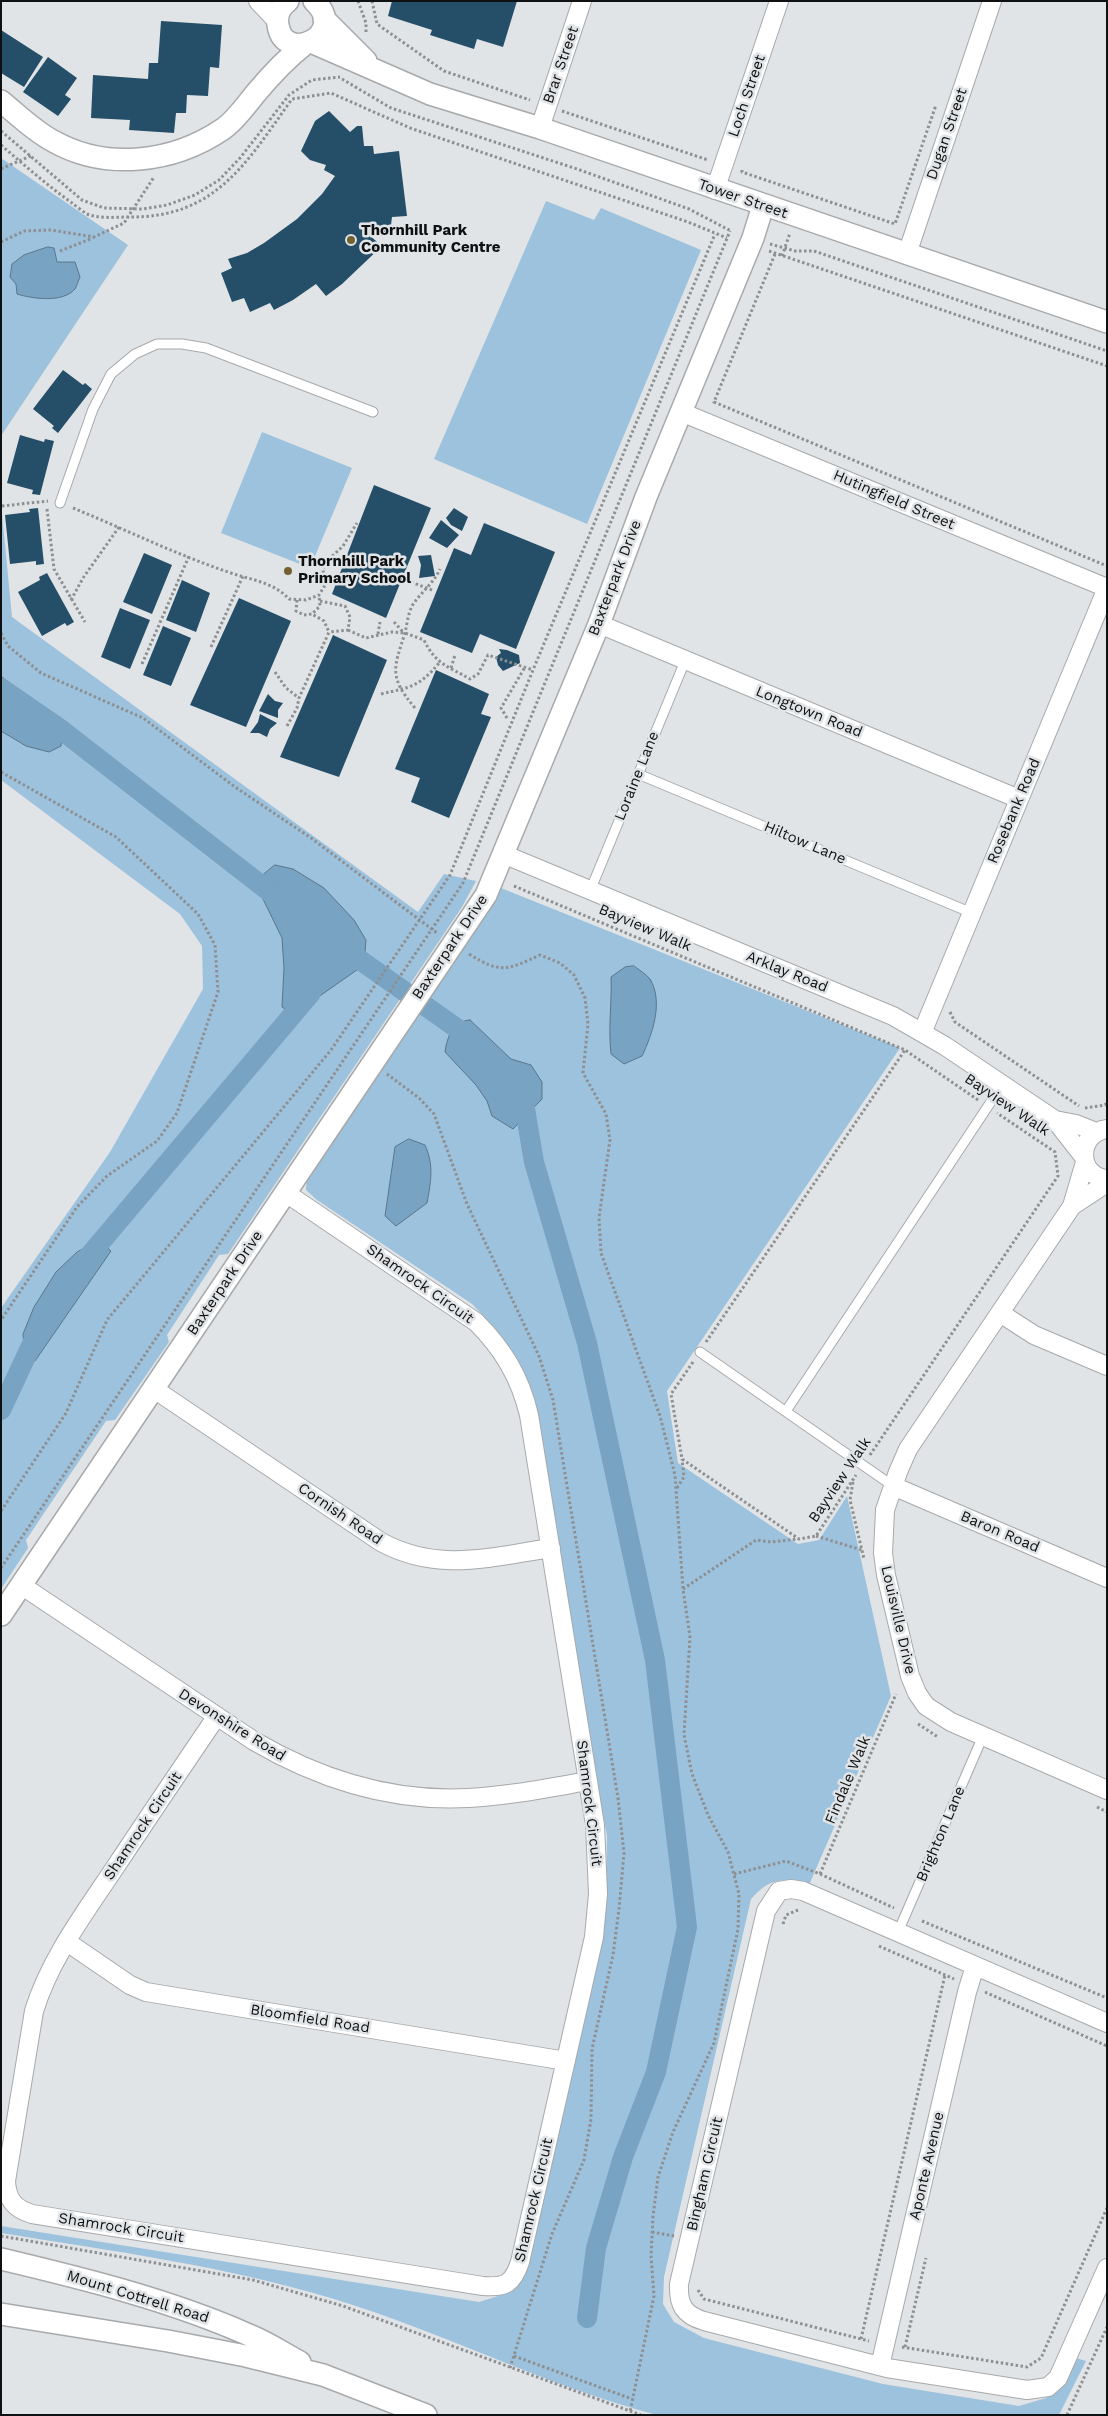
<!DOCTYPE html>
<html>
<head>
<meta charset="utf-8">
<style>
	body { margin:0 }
	#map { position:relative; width:1108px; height:2416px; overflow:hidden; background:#e1e4e6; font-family:"Work Sans",sans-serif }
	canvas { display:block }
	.frame { position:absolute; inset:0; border:2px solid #0f1011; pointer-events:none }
</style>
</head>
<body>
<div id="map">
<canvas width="1108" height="2416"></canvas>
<div class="frame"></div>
</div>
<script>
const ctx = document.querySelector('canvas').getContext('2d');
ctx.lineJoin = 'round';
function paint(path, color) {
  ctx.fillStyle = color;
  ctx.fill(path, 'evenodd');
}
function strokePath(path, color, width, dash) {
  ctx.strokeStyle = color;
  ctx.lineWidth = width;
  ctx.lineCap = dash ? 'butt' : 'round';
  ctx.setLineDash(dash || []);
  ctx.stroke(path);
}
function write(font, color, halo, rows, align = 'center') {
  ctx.font = font + ' "Work Sans",sans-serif';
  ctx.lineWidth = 5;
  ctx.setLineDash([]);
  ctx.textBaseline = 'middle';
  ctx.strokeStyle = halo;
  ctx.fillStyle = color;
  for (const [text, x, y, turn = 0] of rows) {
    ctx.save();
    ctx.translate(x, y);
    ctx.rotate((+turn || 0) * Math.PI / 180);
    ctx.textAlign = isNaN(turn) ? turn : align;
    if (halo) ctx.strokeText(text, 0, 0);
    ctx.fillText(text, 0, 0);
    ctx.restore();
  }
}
const green = new Path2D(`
	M1 158 128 245 1 436Z
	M546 201 594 220 601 208 701 250 587 524 434 459Z
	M262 432 352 468 310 568 221 533Z
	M1 503 12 617 418 912 444 874 476 881 462 907 228 1254 219 1255 167 1335 169 1342 115 1420 106 1421 26 1540 28 1548 1 1589V1308L110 1152 203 989 202 946 180 914 1 780Z
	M496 886 900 1048 667 1391 678 1463 798 1544 819 1540 847 1496 891 1696 809 1885C782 1878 771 1877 751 1899L664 2277 663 2304 674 2322 704 2338 883 2384 1019 2406 1046 2398 1060 2389 1076 2358 1086 2361 1059 2415H657C546 2386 443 2332 334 2299 225 2266 113 2251 1 2233V2226L479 2302 498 2296 518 2283 606 1890 607 1836 587 1735 535 1403 517 1358 495 1328 472 1304 317 1200 306 1190 307 1174Z`);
const water = new Path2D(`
	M48 247 54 248 57 262H75L80 277C78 281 77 286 75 289 63 303 33 299 17 294L16 284 10 277 12 264 24 255Z
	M1 676 63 731 61 746 49 752 26 746 1 731Z
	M275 865 293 869 324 888 354 920 366 940 364 965 294 1014 282 1007 284 968 282 938 263 899V875Z
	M634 966C639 970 646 974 650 979 664 1002 652 1035 642 1056L624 1064 611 1054C608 1027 612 1004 611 977L625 967Z
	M470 1020 511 1059 531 1065 542 1082V1099L513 1129 492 1116 487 1101 476 1085 445 1052C447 1037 453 1021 470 1020Z
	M409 1139 425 1145C434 1165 431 1181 427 1203L396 1226 385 1216 395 1147Z
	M100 1241 111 1251 35 1361 25 1358 23 1334 34 1307 56 1272 77 1252Z`);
const canal = new Path2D(`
	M1 688 59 728 284 903
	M343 948 465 1034 474 1045
	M514 1092 524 1103 534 1162 587 1343 655 1660 687 1927 656 2072 623 2157 596 2248 587 2318
	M83 1263 311 993
	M1 1410 37 1333`);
const building = new Path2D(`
	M392 1H517L503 47 477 39 474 49 430 35 432 30 388 16Z
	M161 21 222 25 219 68 210 67 208 96 187 95 186 113H176L174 133 129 130 130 120 91 118 93 75 148 79 149 63H158Z
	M1 30 43 57 24 87 1 73Z
	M48 57 77 78 65 95 71 99 58 116 23 92Z
	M329 111 350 132 357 126H362L364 146H373L374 154 399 151 407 216 392 217 391 225 385 233 376 226 369 235 382 246 342 284 326 296 316 284 293 300 274 310 270 303 250 312 244 298 232 302 221 273 232 268 228 259 247 253 264 243 297 219 322 194 335 176 324 170 326 165 310 160 301 151 315 121Z
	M63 370 83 385 85 383 92 389 58 433 52 428 54 426 33 409Z
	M20 435 44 442 45 439 54 441 40 495 32 494 33 490 7 483Z
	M374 485 431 508 386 618 332 594Z
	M38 508 44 564 36 565V561L10 564 5 515 30 512 29 509Z
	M454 508 468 517 462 531 451 525 446 518Z
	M441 520 459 535 447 548 429 538Z
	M484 523 555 552 516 649 480 634 472 653 420 632 454 548 471 555Z
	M144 553 172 565 152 614 123 602Z
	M431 555 435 576 419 578 421 565 418 556Z
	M47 573 74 622 67 626 65 623 42 636 18 592 40 580 39 577Z
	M182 580 210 593 196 632 166 620Z
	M239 598 291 621 246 727 190 705Z
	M120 608 150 620 130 669 101 657Z
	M163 626 191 638 171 686 143 675Z
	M333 635 387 660 339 777 280 757Z
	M499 649 507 650 519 655 520 663 503 671 498 665 496 657 501 653Z
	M436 670 489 694 481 714 491 717 449 818 411 802 420 778 395 769Z
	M268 694 275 701 283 703 278 710V718L259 711Z
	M260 714 277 723 270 729 267 737 259 733H250L258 722Z`);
const path = new Path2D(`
	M358 1 366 23V33
	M372 1 377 24 444 71 530 100
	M342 79 391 108 577 169 689 209 731 231
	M562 111 708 160
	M1 131 82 200 104 208 143 209 167 205 195 195 219 180 240 158 289 95 312 80 340 77
	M1 145C24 165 47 185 72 203 76 206 82 211 87 214 100 219 115 217 129 217 216 218 247 162 292 99L331 93 410 128 688 222 727 238
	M1 169 33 155
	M742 170V172L895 224 936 105
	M1 242 24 231 51 230 94 237 124 223 154 177
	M770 244 795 251H814L1107 351
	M60 251 93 238
	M769 251 1107 366
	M775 254 714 402 1107 566
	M782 256 790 233
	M2 506 48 501
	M73 508C124 529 175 554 228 572 250 580 272 581 289 599L306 600 319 595 325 585 323 570 327 561 343 546 357 523
	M47 509 54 569 85 622
	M411 582 432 590
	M71 600 83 578 119 527
	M297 600 296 611 304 615 312 614 320 606 319 595
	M320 601 345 606 350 617 348 630 329 632
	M394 622 404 633
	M348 630 366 638 392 632 405 633 424 640C436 665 448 666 470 679L478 674 488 655 533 670
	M1 633 8 646 41 673 143 718 235 787 311 838 437 933
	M378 634 380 622
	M211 647 243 576
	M142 664 189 556
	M451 668 455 655
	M275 672 286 688 299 698
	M381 694C411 687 419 687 439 663
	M415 708C388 676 394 668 405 633 407 624 408 614 412 606 420 593 434 583 440 569
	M507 718 501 708 525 667
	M287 726 297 708 299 698 329 632 324 621 312 614
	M1 772 116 837 198 914 215 945 218 992 177 1113 157 1141 107 1176 77 1207 1 1320
	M514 886 905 1050 978 1100
	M469 954C501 974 507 970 540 955L560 963 574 975 585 998 588 1024 583 1073 606 1114 610 1140 599 1218 601 1253 660 1416 675 1475 683 1589 690 1637 684 1735 692 1774 708 1815 728 1852 739 1894 738 1929 714 2043 673 2132 658 2177 653 2216 651 2256 654 2296 630 2412
	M950 1012 955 1022 1079 1106
	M387 1074 419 1098 434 1114 467 1204 539 1356 553 1400 618 1798 624 1853 619 1909 613 1955 592 2049 591 2119 584 2160 552 2234 510 2368
	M1085 1108 1105 1105 1107 1102
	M706 1342 905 1050
	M693 1362 671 1394 682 1459 799 1539 816 1536 856 1475
	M870 1455 1058 1176 1055 1152 997 1113
	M853 1482 850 1500 864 1559
	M677 1488 684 1477 682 1459
	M1 1511 66 1413 107 1320 331 1050 450 875 533 670 715 234
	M816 1536 862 1550
	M1 1568 463 883 730 231
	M683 1589 756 1540 771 1542 798 1539
	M918 1724 938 1737
	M1097 1807 1107 1812
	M734 1874 786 1861 820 1874 894 1908
	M820 1874 896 1694
	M922 1921 1107 1998
	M783 1924 786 1915 798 1910
	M879 1946 954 1979
	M985 1992 1107 2046
	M652 2232 674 2236
	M1 2236 253 2280 343 2306 641 2415
	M698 2290 704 2299 869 2341
	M861 2339 945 1975
	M902 2347 1027 2367 1041 2358 1107 2208
	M905 2347 926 2258
	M514 2356 632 2399
	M1067 2415 1107 2327`);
const service = new Path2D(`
	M60 503 93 409 111 374 135 354 157 344H182L206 348 373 412
	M638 774 972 913
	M590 891 685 661
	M700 1352 893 1486
	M786 1411 1002 1085
	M898 1932 983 1736`);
const minor = new Path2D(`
	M258 1 277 21
	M540 128 582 1
	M715 190 779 1
	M907 254 992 1
	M681 412 1107 588 922 1033
	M599 624 1019 799
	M503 854 893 1016 945 1046 1055 1120 1084 1157
	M1055 1120 1076 1124 1096 1132
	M1107 1129C1077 1133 1076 1176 1107 1179
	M1085 1162 1072 1206 908 1449 898 1472 885 1510 883 1553 886 1575 910 1676 917 1693 926 1706 951 1722 1107 1790
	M1072 1206 1107 1183
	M1000 1313 1034 1335 1107 1366
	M154 1389 381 1542C438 1573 490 1557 551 1548
	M893 1486 1107 1578
	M21 1585 254 1741C319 1779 391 1802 468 1798 508 1796 548 1788 588 1781
	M217 1716C182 1767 148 1818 114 1869 84 1914 50 1959 34 2011L6 2181C7 2200 15 2209 32 2214L483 2286C506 2288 513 2283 520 2262L594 1937 598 1894 595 1825 529 1415C520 1377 503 1349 476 1322L286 1193
	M67 1942 130 1985 146 1992 566 2061
	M1107 2023 803 1891 791 1889 779 1891 766 1911 679 2284C678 2305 684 2315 704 2321L887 2368 1027 2390 1048 2387 1058 2378 1107 2268
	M880 2366 967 1992 975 1966`);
const tertiary = new Path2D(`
	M288 1C280 7 276 15 278 25 284 66 350 34 314 1
	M324 19 366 61
	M311 42 430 94 540 128 1107 322
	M1 101C18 115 34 131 53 141 106 171 173 163 223 129 236 120 246 105 256 93 271 75 286 59 305 44
	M1 1615 486 895 599 624 646 497 753 238 763 206
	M1 2259C85 2279 170 2300 249 2335 267 2342 283 2353 300 2362
	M1 2314 168 2341 246 2356 323 2375 426 2415`);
const markers = [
	[351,240,5,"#73612f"],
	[288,571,5,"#73612f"]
];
const streetNames = [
	["Brar Street",561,65,-71],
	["Loch Street",747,96,-71],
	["Dugan Street",947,134,-71],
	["Tower Street",743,199,19],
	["Hutingfield Street",894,500,23],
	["Baxterpark Drive",615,578,-69],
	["Longtown Road",809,712,22],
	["Loraine Lane",637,776,-68],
	["Rosebank Road",1014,811,-67],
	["Hiltow Lane",805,843,23],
	["Bayview Walk",645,928,23],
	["Baxterpark Drive",450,947,-56],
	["Arklay Road",787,972,22],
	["Bayview Walk",1007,1105,34],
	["Baxterpark Drive",225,1283,-56],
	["Shamrock Circuit",420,1284,35],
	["Bayview Walk",840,1480,-56],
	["Cornish Road",340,1514,34],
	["Baron Road",1000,1532,23],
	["Louisville Drive",898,1620,77],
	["Devonshire Road",232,1725,32],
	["Findale Walk",848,1780,-67],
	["Shamrock Circuit",589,1803,83],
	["Shamrock Circuit",143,1826,-56],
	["Brighton Lane",941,1834,-67],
	["Bloomfield Road",310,2019,9],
	["Aponte Avenue",927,2166,-77],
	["Bingham Circuit",705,2174,-77],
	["Shamrock Circuit",534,2200,-77],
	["Shamrock Circuit",121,2228,9],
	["Mount Cottrell Road",138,2297,17]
];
const poiNames = [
	["Thornhill Park",361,231],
	["Community Centre",361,248],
	["Thornhill Park",298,562],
	["Primary School",298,579]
];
paint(green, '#9dc2dd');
paint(water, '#78a3c2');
strokePath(water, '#58778d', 1);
strokePath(canal, '#78a3c2', 20);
paint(building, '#254e69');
strokePath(service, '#a7a9ab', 11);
strokePath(minor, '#a7a9ab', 20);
strokePath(tertiary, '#a7a9ab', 24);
strokePath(path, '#8d8f91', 3, [2.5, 2.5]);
strokePath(service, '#fff', 9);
strokePath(minor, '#fff', 18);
strokePath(tertiary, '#fff', 21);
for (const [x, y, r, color] of markers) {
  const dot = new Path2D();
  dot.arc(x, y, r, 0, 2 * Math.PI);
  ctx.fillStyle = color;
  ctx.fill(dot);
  strokePath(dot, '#e1e4e6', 2);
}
write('15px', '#0f1011', '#e1e4e6', streetNames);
write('bold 15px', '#0f1011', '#e1e4e6', poiNames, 'left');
</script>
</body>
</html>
